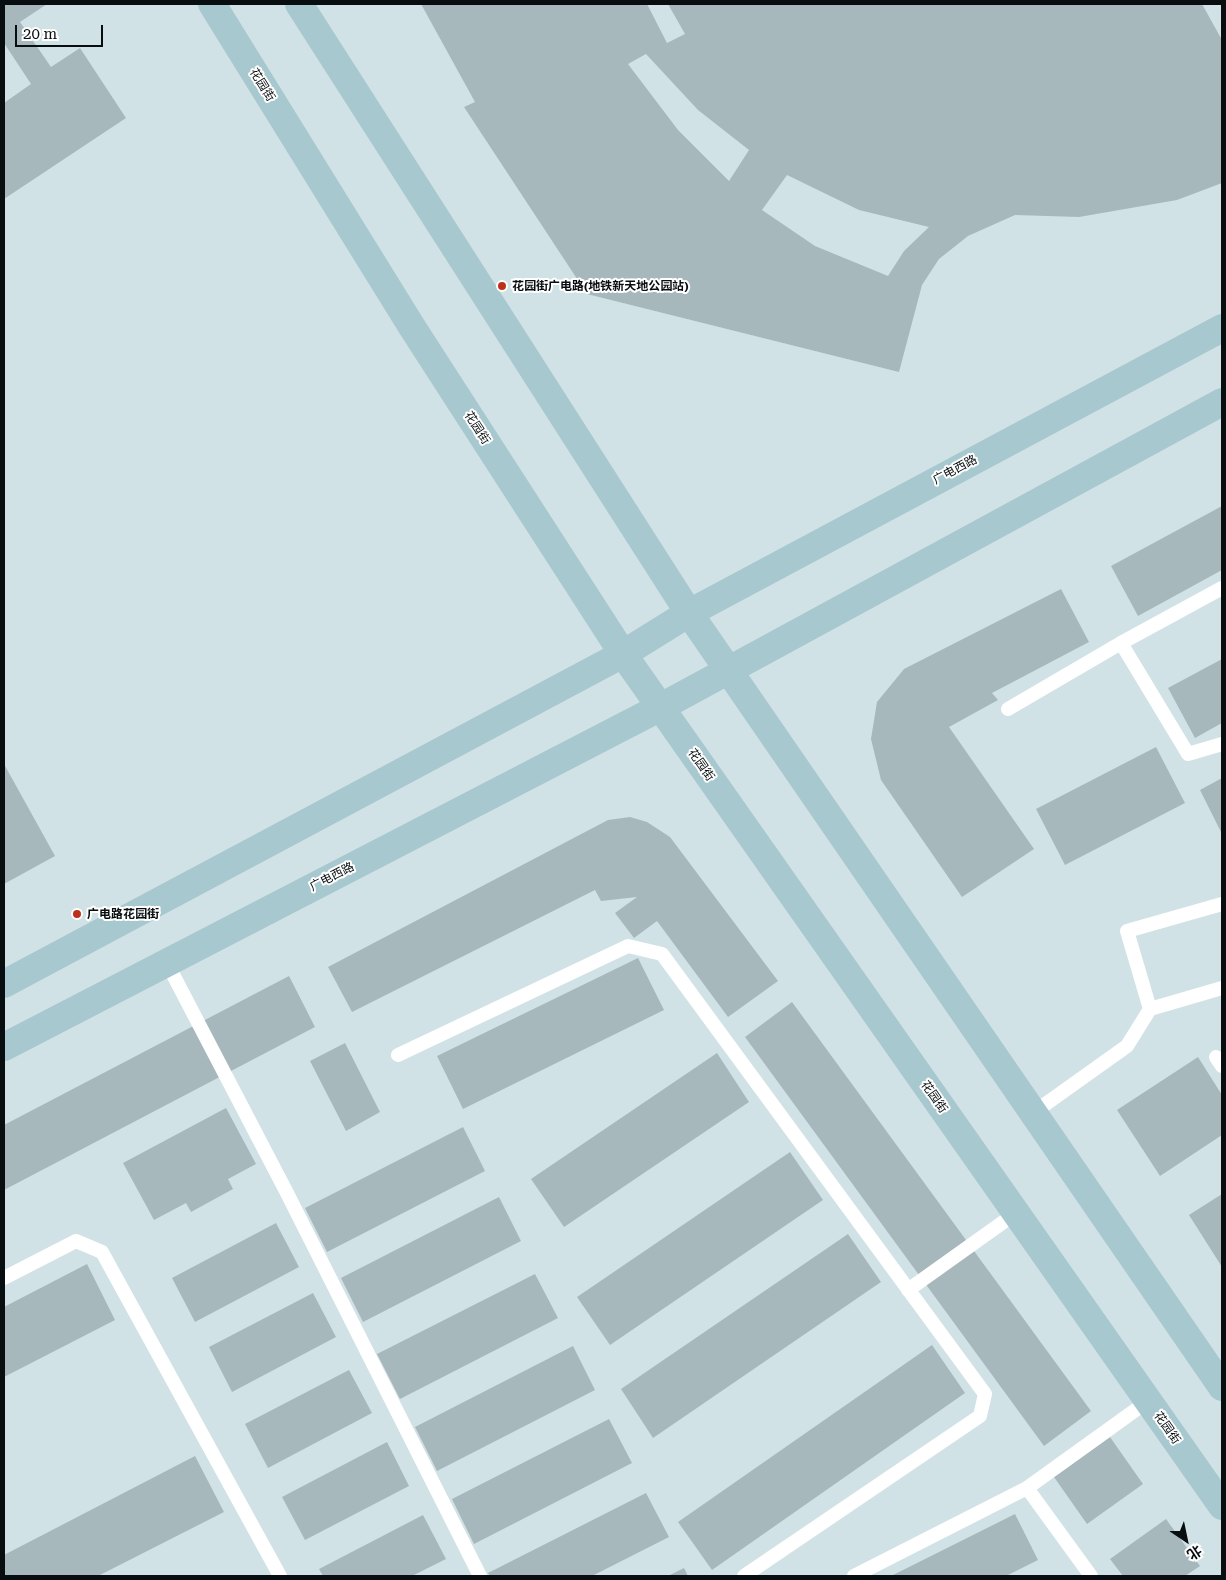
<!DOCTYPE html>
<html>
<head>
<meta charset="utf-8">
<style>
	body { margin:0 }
	#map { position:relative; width:1226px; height:1580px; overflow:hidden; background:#d1e2e6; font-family:"Roboto Serif","Noto Sans SC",serif }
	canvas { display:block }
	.frame { position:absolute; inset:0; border:5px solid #080e10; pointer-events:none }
	.north { position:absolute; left:1161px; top:1515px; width:50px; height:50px; -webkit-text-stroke:4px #fff; paint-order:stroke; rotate:146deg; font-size:14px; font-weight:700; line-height:20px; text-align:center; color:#080e10 }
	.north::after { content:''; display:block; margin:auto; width:18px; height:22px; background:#080e10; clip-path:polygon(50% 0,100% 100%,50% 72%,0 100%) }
	.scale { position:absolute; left:15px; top:25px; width:88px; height:22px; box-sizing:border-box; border:2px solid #080e10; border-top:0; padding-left:6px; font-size:15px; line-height:18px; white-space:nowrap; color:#080e10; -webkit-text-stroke:4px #fff; paint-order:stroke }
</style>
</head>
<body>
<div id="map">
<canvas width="1226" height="1580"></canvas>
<div class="frame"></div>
<div class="north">北</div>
<div class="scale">20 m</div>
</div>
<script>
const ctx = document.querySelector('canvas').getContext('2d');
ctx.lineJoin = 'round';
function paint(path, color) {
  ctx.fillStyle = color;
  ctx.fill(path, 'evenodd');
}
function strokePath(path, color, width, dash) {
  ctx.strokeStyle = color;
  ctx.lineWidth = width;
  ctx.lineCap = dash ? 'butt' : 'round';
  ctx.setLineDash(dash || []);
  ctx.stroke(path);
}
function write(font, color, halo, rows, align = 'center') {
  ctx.font = font + ' "Roboto Serif","Noto Sans SC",serif';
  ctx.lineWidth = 4;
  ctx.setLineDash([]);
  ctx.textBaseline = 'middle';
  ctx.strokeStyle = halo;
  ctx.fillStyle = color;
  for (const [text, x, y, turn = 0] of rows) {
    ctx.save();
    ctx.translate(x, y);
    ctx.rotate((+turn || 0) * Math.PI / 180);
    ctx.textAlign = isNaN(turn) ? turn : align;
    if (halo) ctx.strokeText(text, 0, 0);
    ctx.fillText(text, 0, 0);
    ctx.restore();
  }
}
const building = new Path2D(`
	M4 4H47L20 22 51 67 80 48 126 118 4 199V103L31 84 4 43Z
	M421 4H647L667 43 685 34 668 4H1202L1222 40V183L1177 200 1079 217 1015 215 968 236 939 259 922 285 899 372 587 294 464 107 475 102ZM646 54 698 110 749 150 729 181 678 130 628 64ZM787 175 859 210 929 227 904 251 888 276 815 246 762 210Z
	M1222 506V570L1138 616 1111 566Z
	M1061 589 1089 642 992 693 998 700 949 727 1034 849 962 897 881 780 871 739 877 702 904 669Z
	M1222 659V723L1195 738 1168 688Z
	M1156 747 1185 803 1065 865 1036 809Z
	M4 764 55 856 4 884Z
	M1222 778V834L1200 790Z
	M630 817 647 822 670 837 778 981 728 1017 657 921 634 938 615 913 637 897 601 901 595 890 352 1012 328 967 608 820Z
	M638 958 664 1010 463 1109 437 1056Z
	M289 976 315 1027 4 1190V1125Z
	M792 1002 1091 1411 1044 1446 745 1037Z
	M345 1043 380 1112 346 1131 310 1061Z
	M717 1053 749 1102 564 1227 531 1179Z
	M1198 1057 1222 1095V1135L1160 1176 1117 1110Z
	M226 1108 256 1164 228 1179 233 1189 191 1212 186 1203 154 1220 123 1163Z
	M463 1127 485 1171 327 1252 305 1208Z
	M790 1152 823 1200 610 1345 577 1297Z
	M1222 1194V1267L1189 1215Z
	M499 1197 521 1241 363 1322 341 1278Z
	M276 1223 299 1267 195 1322 172 1278Z
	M848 1234 881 1282 653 1438 621 1389Z
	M87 1264 115 1320 4 1377V1307Z
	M535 1274 558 1318 400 1399 377 1354Z
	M313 1293 336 1337 232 1392 209 1347Z
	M932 1345 965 1393 712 1570 678 1522Z
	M573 1346 595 1390 437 1471 415 1427Z
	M349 1370 372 1413 268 1468 245 1424Z
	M609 1419 632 1463 474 1544 452 1499Z
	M1110 1437 1143 1484 1087 1524 1054 1477Z
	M387 1442 409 1486 305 1540 282 1497Z
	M195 1456 224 1512 98 1576H4V1555Z
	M646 1493 669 1537 592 1576H490L488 1573Z
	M1015 1514 1038 1560 1006 1576H891Z
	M423 1515 446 1559 412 1576H323L319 1569Z
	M1166 1519 1200 1566 1185 1576H1123L1110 1559Z
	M684 1568 688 1576H668Z`);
const service = new Path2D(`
	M1121 643 1188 754 1222 744
	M1008 709 1121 643 1222 588
	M167 963 287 1193 480 1576
	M1150 1009 1127 931 1222 904
	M398 1055 628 946 662 954 985 1394 980 1416 744 1576
	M1216 1057 1222 1066
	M1033 1113 1127 1046 1150 1009 1222 988
	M4 1278 76 1241 102 1252 280 1576
	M908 1290 1016 1213
	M1027 1488 1091 1576
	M854 1576 1027 1488 1148 1401`);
const secondary = new Path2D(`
	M212 4 412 327 623 654 1222 1506
	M299 4 689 613 1222 1387
	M4 984 623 654 689 613 1222 328
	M4 1047 661 707 1222 402`);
const markers = [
	[502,286,5,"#bd311a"],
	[77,914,5,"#bd311a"]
];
const streetNames = [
	["花园街",262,85,58],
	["花园街",477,428,57],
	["广电西路",955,470,-28],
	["花园街",701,765,55],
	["广电西路",332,877,-27],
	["花园街",934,1097,55],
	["花园街",1167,1428,55]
];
const poiNames = [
	["花园街广电路(地铁新天地公园站)",512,286],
	["广电路花园街",87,914]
];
paint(building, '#a7b8bc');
strokePath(service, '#fff', 14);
strokePath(secondary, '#a7c8cf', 28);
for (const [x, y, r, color] of markers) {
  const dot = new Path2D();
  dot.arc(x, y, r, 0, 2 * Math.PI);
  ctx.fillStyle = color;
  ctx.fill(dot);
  strokePath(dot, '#fff', 2);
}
write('12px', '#080e10', '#fff', streetNames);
write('bold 12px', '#080e10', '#fff', poiNames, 'left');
</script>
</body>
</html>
